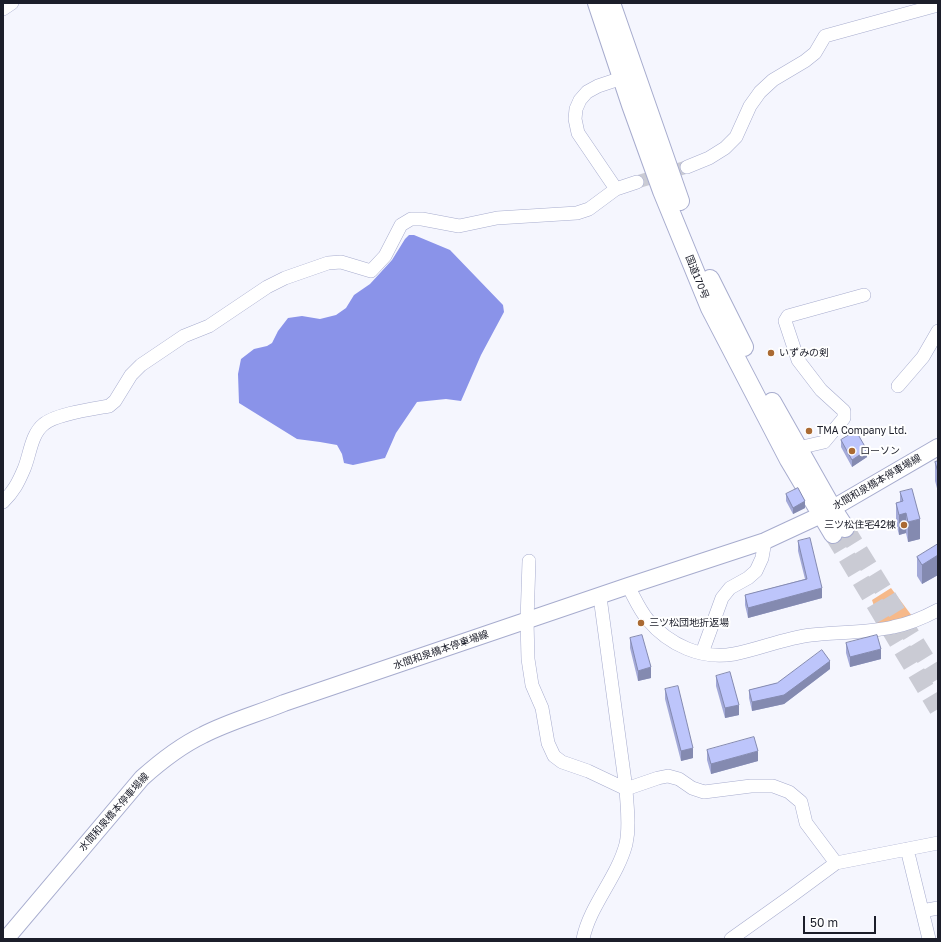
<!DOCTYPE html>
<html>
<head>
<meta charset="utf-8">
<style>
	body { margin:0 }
	#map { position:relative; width:941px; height:942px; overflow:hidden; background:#f5f6fe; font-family:"Golos Text",sans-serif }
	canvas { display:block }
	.frame { position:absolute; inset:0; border:4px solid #1c1e2a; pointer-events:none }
	.scale { position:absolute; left:803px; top:916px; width:73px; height:18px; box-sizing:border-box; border:2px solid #1c1e2a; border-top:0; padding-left:5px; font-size:12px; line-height:14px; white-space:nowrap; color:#1c1e2a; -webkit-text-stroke:3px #fff; paint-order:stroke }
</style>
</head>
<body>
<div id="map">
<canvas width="941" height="942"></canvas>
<div class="frame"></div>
<div class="scale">50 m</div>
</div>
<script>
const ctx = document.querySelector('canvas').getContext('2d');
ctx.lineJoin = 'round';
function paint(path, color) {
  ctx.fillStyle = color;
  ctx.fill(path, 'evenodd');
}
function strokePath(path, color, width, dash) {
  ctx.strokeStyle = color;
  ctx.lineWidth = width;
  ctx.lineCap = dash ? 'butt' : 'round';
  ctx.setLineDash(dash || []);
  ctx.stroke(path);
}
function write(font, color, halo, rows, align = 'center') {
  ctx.font = font + ' "Golos Text","Noto Sans JP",sans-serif';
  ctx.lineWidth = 4;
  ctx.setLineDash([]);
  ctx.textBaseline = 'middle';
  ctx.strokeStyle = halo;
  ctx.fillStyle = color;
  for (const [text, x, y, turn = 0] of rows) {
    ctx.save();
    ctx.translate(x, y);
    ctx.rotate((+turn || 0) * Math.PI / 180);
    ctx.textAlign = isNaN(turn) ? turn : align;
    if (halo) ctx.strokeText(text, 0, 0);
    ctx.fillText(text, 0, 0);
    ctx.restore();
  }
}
const green = new Path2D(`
	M891 588 912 616C901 620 888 624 876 623V612L872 600Z`);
const water = new Path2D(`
	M409 235H414L450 250 503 305 504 312 481 355 461 401 446 399 417 402 396 433 385 458 353 465 344 463 342 454 337 445 320 442 297 439 239 403 238 374 241 359 254 349 267 346 272 343 278 331 288 318 302 316 320 319 336 315 346 308 354 295 370 284 392 260 405 239Z`);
const minorTunnel = new Path2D(`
	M637 182 687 167`);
const highwayTunnel = new Path2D(`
	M845 528 938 679
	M833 534 938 709`);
const minor = new Path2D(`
	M3 9 12 3
	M687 167 709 158 725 148 736 137 750 106 760 92 773 80 805 61 815 53 825 36 938 5
	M616 189 578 133 575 119 576 109 580 100 587 92 598 86 622 78
	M898 386 923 357 938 331
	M798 448 824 442 844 418V411L821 390 798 360 785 321 788 316 864 295
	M3 502C14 491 18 483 24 469 30 455 31 434 44 424 56 414 92 409 109 406L115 401 131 375 141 365 184 336 209 326 267 287 285 278 328 263 341 262 371 271 385 256 401 225 411 219H422L459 226 497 218 577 213 589 209 616 189 637 182
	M529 561 527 621 528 659 532 685 542 708 548 743 554 756 562 762 588 771 626 789 658 778 668 776 679 779 692 788 704 792 751 786H773L789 792 801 802 806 823 836 863
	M628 586C634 597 640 611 648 620 669 645 702 660 734 654 760 649 785 638 811 635 838 632 866 633 893 627 909 624 923 618 938 610
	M702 653 722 598 730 588 748 578 756 571 762 558 765 541
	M907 849 929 939
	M922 911 938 908
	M583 939C590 905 617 878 626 844 630 826 627 807 626 789L600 597
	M731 939 790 897 836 863 938 843`);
const major = new Path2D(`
	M6 939 142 778C161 761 180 746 203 735 228 722 257 714 284 703L628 586 765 541 821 515 938 447`);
const highway = new Path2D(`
	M597 3 631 105 662 191 710 308 789 460 833 534
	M611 3 680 201
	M710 279 744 347
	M772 402 832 508 845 528`);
const wall = new Path2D(`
	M841 440 867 457 852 467 841 447Z
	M938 461V492L935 481V462Z
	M900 492 920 539 908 542 906 533 899 535 896 523V503L900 502Z
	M786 494 805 508 793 514 786 501Z
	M798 541 822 598 748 618 745 605V595L805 579 798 551Z
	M938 544V575L922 584 917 576V557Z
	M630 638 651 678 638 681 630 648Z
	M846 643 881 659 850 667 846 653Z
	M830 669 784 704 752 711 749 698V690L777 683Z
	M716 676 739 715 725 718 716 686Z
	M665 689 693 758 681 761 665 699Z
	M707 750 758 761 711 774 707 760Z`);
const shadedWall = new Path2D(`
	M867 450V457L852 467V460Z
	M805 501V508L793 514V508Z
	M906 513V533L899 535V515Z
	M920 519V539L908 542V522Z
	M938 555V575L922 584V565Z
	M822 588V598L748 618V608Z
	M881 649V659L850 667V657Z
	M830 661V669L784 704 752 711V702Z
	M651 667V678L638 681V671Z
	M739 705V715L725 718V708Z
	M693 748V758L681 761V751Z
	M758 751V761L711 774V764Z`);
const building = new Path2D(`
	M856 431 867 450 852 460 841 440Z
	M938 461V472L935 462Z
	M798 488 805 501 793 508 786 494Z
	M912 489 920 519 908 522 906 513 899 515 896 503 903 501 900 492Z
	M810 538 822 588 748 608 745 595 807 579 798 541Z
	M938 544V555L922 565 917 557Z
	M642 635 651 667 638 671 630 638Z
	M877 635 881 649 850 657 846 643Z
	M822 650 830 661 784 695 752 702 749 690 777 683Z
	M730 672 739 705 725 708 716 676Z
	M678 686 693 748 681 751 665 689Z
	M754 737 758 751 711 764 707 750Z`);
const markers = [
	[771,353,4,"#aa6a33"],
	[809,431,4,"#aa6a33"],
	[852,451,4,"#aa6a33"],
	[904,525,4,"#aa6a33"],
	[641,623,4,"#aa6a33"]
];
const streetNames = [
	["国道170号",697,277,68],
	["水間和泉橋本停車場線",877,482,-30],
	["水間和泉橋本停車場線",441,650,-19],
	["水間和泉橋本停車場線",114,812,-49]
];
const poiNames = [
	["いずみの剣",779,353],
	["TMA Company Ltd.",817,431],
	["ローソン",860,451],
	["三ツ松住宅42棟",896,525,"right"],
	["三ツ松団地折返場",649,623]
];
paint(green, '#f6b98a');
paint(water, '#8a93e9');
strokePath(minorTunnel, '#cacbd4', 13, [13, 6]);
strokePath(highwayTunnel, '#cacbd4', 18, [18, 9]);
strokePath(minor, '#a7acce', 14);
strokePath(major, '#a7acce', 18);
strokePath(highway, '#a7acce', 20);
strokePath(minor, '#fff', 13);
strokePath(major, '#fff', 16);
strokePath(highway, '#fff', 18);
paint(wall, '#a3a9d8');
paint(shadedWall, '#848ab0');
paint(building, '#bdc5fb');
strokePath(building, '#848ab0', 1);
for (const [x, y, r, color] of markers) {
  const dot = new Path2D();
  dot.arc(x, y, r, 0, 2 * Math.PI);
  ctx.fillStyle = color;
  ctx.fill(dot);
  strokePath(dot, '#fff', 1.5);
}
write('10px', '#1c1e2a', '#fff', streetNames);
write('10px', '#1c1e2a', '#fff', poiNames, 'left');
</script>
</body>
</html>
